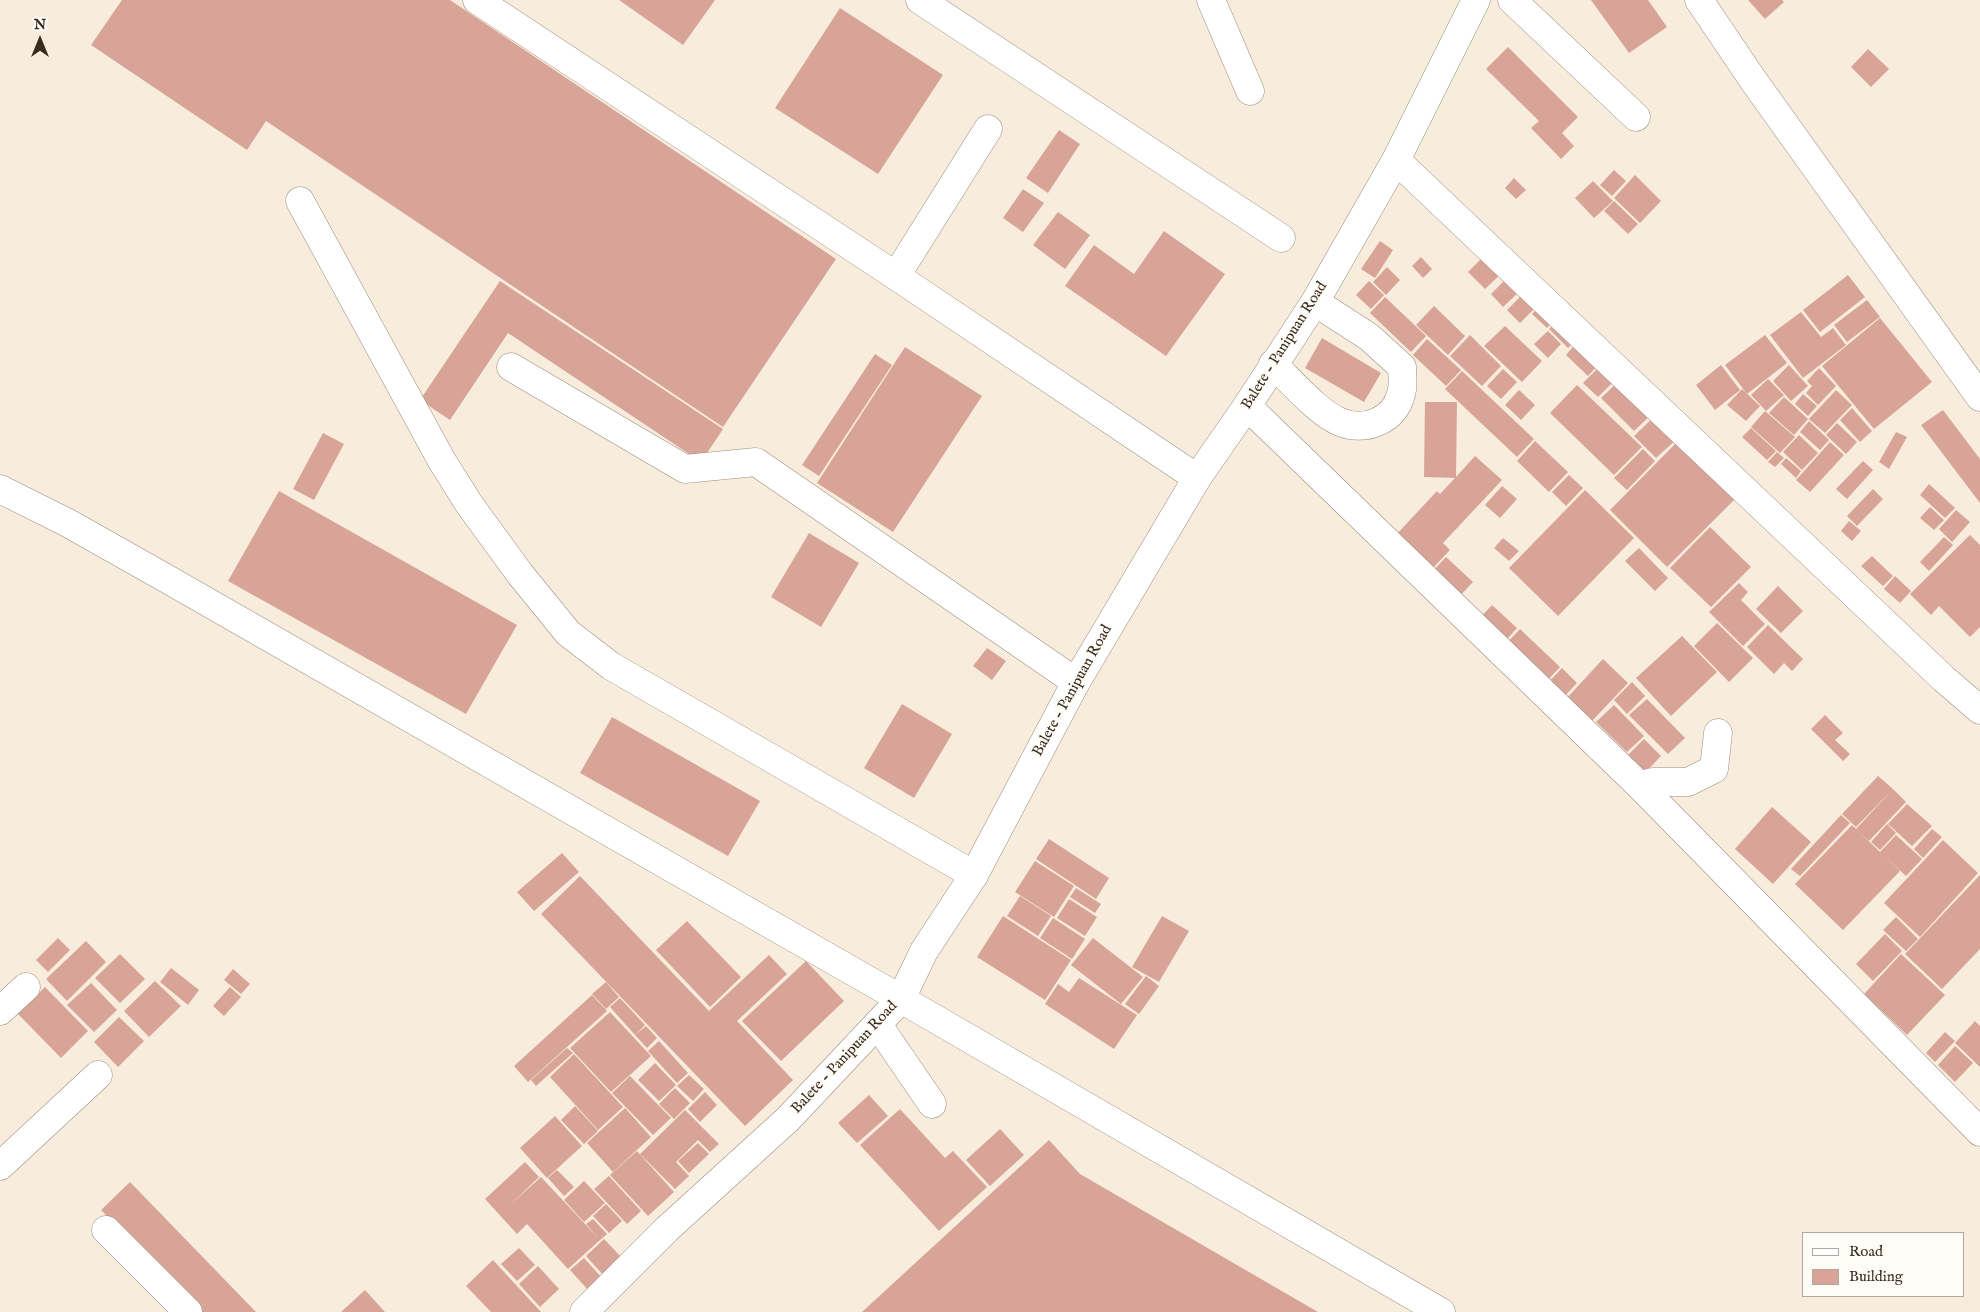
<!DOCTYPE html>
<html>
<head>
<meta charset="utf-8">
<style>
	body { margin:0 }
	#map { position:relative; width:1980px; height:1312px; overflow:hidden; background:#f8eddd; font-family:"IM FELL English",serif }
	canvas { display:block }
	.legend { position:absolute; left:1802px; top:1232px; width:162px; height:65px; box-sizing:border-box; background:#fdfcf7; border:1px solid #afa8a0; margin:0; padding:6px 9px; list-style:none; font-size:15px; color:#3b2a1e }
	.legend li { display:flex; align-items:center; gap:10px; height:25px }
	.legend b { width:25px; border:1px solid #afa8a0 }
	.north { position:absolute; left:15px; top:15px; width:50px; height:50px; -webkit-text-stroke:4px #fdfcf7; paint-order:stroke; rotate:0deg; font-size:14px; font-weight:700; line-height:20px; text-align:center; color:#3b2a1e }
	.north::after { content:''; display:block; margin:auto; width:18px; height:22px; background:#3b2a1e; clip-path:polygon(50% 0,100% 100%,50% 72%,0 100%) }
</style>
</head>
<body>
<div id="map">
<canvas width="1980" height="1312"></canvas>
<ul class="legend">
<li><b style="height:6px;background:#fff"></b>Road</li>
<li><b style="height:14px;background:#d8a497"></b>Building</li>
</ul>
<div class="north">N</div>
</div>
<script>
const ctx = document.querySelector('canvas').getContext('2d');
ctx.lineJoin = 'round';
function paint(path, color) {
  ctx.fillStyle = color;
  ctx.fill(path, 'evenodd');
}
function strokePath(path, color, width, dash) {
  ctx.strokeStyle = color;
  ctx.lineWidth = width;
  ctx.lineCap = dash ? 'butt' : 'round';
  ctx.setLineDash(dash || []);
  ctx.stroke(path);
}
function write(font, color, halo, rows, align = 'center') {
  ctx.font = font + ' "IM FELL English",serif';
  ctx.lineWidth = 4.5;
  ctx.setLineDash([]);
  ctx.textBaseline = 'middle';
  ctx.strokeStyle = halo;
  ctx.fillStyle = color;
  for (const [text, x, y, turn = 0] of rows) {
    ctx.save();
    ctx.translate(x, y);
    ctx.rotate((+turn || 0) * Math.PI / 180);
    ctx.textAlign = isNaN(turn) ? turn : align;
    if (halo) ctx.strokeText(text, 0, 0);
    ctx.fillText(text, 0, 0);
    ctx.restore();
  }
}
const building = new Path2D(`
	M122 0H450L836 259 723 427 266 121 247 150 91 45Z
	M619 0H715L683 45Z
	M1591 0H1648L1667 27 1629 53Z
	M1748 0H1782L1784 2 1765 19Z
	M840 8 943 75 878 174 775 108Z
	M1508 47 1578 117 1562 133 1574 146 1561 159 1531 128 1539 121 1486 69Z
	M1868 49 1889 69 1871 87 1851 67Z
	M1059 130 1080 144 1048 193 1026 178Z
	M1614 170 1626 181 1612 196 1600 185Z
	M1635 175 1661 201 1640 223 1614 198Z
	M1514 178 1526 190 1516 199 1505 188Z
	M1593 181 1613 201 1594 218 1575 198Z
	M1023 189 1044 203 1023 232 1003 218Z
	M1614 201 1638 224 1628 234 1604 211Z
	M1058 212 1090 235 1065 269 1033 245Z
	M1164 231 1225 274 1166 356 1065 286 1094 245 1134 274Z
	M1380 241 1393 250 1375 278 1361 269Z
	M1485 255 1502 273 1485 289 1468 272Z
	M1421 257 1432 269 1423 278 1412 266Z
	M1387 267 1400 280 1386 295 1373 282Z
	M1848 275 1865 297 1820 332 1803 310Z
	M1507 278 1520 291 1503 307 1491 294Z
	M500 281 723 429 701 462 508 333 450 420 420 400Z
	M1369 281 1384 295 1371 309 1356 295Z
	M1525 292 1538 305 1520 323 1507 310Z
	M1385 297 1426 336 1411 352 1370 313Z
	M1867 300 1880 317 1847 342 1834 325Z
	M1542 303 1557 318 1547 328 1532 314Z
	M1434 306 1465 336 1448 355 1416 325Z
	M1801 312 1821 337 1833 328 1846 345 1803 378 1770 335Z
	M1880 318 1932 382 1874 429 1822 366Z
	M1560 319 1578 338 1568 348 1549 329Z
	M1505 326 1542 361 1522 382 1484 346Z
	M1548 331 1561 344 1548 358 1534 344Z
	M1470 335 1501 366 1482 386 1450 356Z
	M1765 335 1787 363 1747 394 1725 365Z
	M1322 338 1381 373 1364 402 1305 368Z
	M1427 339 1461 370 1446 386 1413 355Z
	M1579 340 1601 362 1588 376 1566 355Z
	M905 347 982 396 893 532 817 483Z
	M875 354 892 365 819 476 802 465Z
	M1721 365 1740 390 1715 410 1696 385Z
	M1789 365 1808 386 1791 401 1773 381Z
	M1600 366 1615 380 1598 397 1583 383Z
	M1819 368 1836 386 1818 405 1806 393 1812 386 1807 381Z
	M1503 369 1517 382 1501 399 1487 386Z
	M1462 371 1534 439 1517 457 1445 389Z
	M1621 379 1654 412 1634 431 1601 398Z
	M1768 379 1784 395 1766 411 1751 395Z
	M1577 385 1642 447 1614 475 1550 413Z
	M1742 389 1760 406 1746 421 1727 405Z
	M1519 390 1535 405 1521 420 1505 405Z
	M1836 390 1852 405 1825 433 1809 419Z
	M1803 394 1817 406 1808 416 1795 404Z
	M1784 397 1808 419 1794 435 1769 413Z
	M1425 402H1457L1456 477 1475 456 1502 480 1443 543 1450 550 1432 569 1396 535 1437 491 1440 494 1455 478 1424 477Z
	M1852 408 1872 431 1860 442 1840 420Z
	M1943 410 1980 459V503L1921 425Z
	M1765 411 1795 437 1780 453 1751 427Z
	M1656 415 1678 438 1656 458 1634 436Z
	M1809 421 1829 440 1820 450 1800 432Z
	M1837 423 1857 442 1846 454 1826 435Z
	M1751 428 1776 451 1767 460 1742 437Z
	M1896 432 1907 437 1889 469 1879 462Z
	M323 433 344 444 314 500 293 489Z
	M1799 435 1818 453 1802 470 1783 452Z
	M1535 441 1568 472 1549 492 1517 461Z
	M1678 441 1736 498 1667 567 1610 510Z
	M1830 442 1844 455 1810 492 1796 480Z
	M1643 449 1655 461 1627 490 1614 478Z
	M1777 452 1784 458 1775 467 1768 462Z
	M1786 458 1801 471 1796 478 1781 464Z
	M1863 461 1873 470 1847 499 1836 489Z
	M1569 475 1583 488 1566 506 1552 492Z
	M1929 484 1955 508 1945 518 1920 495Z
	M1502 486 1517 499 1500 518 1485 505Z
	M1873 489 1883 499 1857 526 1847 516Z
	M1585 490 1634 538 1558 616 1509 568Z
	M279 491 517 625 466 714 228 581Z
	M1930 507 1944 520 1934 530 1920 518Z
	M1956 510 1970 522 1952 542 1939 529Z
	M1849 521 1861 531 1852 541 1841 531Z
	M1710 527 1751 567 1711 607 1670 568Z
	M809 533 859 563 821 627 771 597Z
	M1970 535 1980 545V627L1970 637 1939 606 1931 615 1910 594Z
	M1944 537 1953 545 1929 571 1920 562Z
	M1503 538 1519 551 1509 561 1494 548Z
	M1639 548 1668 578 1655 591 1625 561Z
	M1872 556 1893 576 1883 586 1861 566Z
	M1446 557 1473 582 1456 600 1429 575Z
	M1895 576 1911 591 1900 603 1884 589Z
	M1739 583 1748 592 1741 600 1765 624 1743 646 1709 612Z
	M1778 586 1803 611 1781 633 1756 609Z
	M1492 605 1517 628 1501 646 1475 623Z
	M1717 623 1753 658 1729 682 1694 646Z
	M1768 625 1803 659 1792 671 1784 663 1774 674 1747 647Z
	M1520 629 1560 667 1542 686 1502 648Z
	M1682 636 1717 672 1671 716 1636 678Z
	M987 648 1006 661 992 680 973 666Z
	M1603 659 1628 683 1590 723 1565 700Z
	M1562 668 1577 683 1559 702 1544 687Z
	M1632 682 1645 696 1627 714 1614 700Z
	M1647 699 1685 738 1668 754 1629 715Z
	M902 704 952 734 914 798 864 768Z
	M1614 705 1644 736 1627 752 1596 722Z
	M1825 715 1843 733 1835 740 1850 754 1843 761 1811 729Z
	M612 717 760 801 728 856 580 773Z
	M1644 739 1661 756 1644 774 1626 757Z
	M1878 776 1893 789 1856 827 1842 814Z
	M1893 789 1906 802 1869 841 1857 830 1900 871 1843 930 1795 884 1852 825 1856 829Z
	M1907 804 1932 826 1912 846 1888 824Z
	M1772 807 1811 842 1773 884 1735 849Z
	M1841 815 1850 823 1800 876 1791 869Z
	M1887 824 1896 833 1880 850 1871 842Z
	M1932 829 1942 837 1923 858 1914 849Z
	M1896 835 1922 859 1906 876 1880 852Z
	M1049 839 1109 878 1096 899 1036 859Z
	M1943 840 1978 873 1920 937 1884 903Z
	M562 853 579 872 534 911 517 892Z
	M1035 861 1074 886 1054 917 1015 892Z
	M1980 875V949L1942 989 1905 954Z
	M580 876 709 1011 769 955 787 974 737 1021 793 1080 745 1126 541 914Z
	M1076 888 1101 904 1095 913 1070 897Z
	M1020 896 1051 916 1038 936 1007 916Z
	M1069 899 1097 917 1085 936 1057 918Z
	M1003 916 1071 960 1045 1000 977 957Z
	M1162 916 1189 931 1159 982 1132 967Z
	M1896 917 1918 939 1906 951 1883 930Z
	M1053 918 1085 939 1072 959 1040 938Z
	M687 921 741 977 710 1007 656 950Z
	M1885 934 1902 951 1873 981 1856 964Z
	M58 938 70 950 48 972 36 960Z
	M1093 938 1143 977 1121 1004 1071 965Z
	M86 941 106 962 67 1001 46 979Z
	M120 954 145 979 120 1003 95 978Z
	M1901 954 1945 995 1907 1035 1864 994Z
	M806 961 844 1001 781 1061 742 1021Z
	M171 968 199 990 188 1005 160 982Z
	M233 969 250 984 241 994 224 980Z
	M1146 976 1159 986 1139 1014 1125 1004Z
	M1079 978 1137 1015 1114 1049 1045 1004 1058 984 1069 992Z
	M155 981 181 1006 149 1037 124 1011Z
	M606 982 619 997 606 1009 592 994Z
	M91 983 117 1010 94 1032 67 1005Z
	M45 987 88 1031 61 1058 18 1014Z
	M230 987 241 997 224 1016 213 1006Z
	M592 995 607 1011 528 1082 514 1066Z
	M620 998 645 1025 635 1035 610 1007Z
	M610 1012 651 1056 611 1092 570 1048Z
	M119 1017 144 1041 118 1067 94 1042Z
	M1975 1021 1980 1026V1067L1955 1043Z
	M646 1026 657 1038 647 1048 635 1035Z
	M1945 1032 1955 1041 1935 1062 1926 1053Z
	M659 1041 688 1073 677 1083 648 1051Z
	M1955 1046 1973 1063 1955 1082 1938 1065Z
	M567 1048 573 1053 536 1086 531 1080Z
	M574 1054 623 1107 598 1130 550 1077Z
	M655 1063 676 1085 659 1101 638 1080Z
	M689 1075 704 1089 693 1101 677 1086Z
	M630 1076 671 1118 653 1135 612 1093Z
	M675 1088 690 1103 674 1119 659 1104Z
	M705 1092 717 1105 700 1122 688 1109Z
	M869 1095 888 1116 857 1143 838 1123Z
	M575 1106 598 1131 584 1144 561 1120Z
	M625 1108 651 1137 613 1172 587 1143Z
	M900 1109 945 1158 953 1151 987 1187 939 1231 860 1145Z
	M685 1110 719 1144 710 1152 698 1140 676 1162 689 1176 675 1189 640 1154Z
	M555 1116 582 1146 547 1178 520 1148Z
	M1000 1129 1024 1155 990 1186 966 1160Z
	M1049 1140 1080 1174 1318 1312H862Z
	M698 1143 709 1154 689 1173 678 1161Z
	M637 1151 674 1192 648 1216 610 1175Z
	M525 1162 539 1177 510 1205 541 1177 600 1240 568 1269 527 1224 517 1234 485 1199Z
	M557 1170 574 1187 564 1196 548 1178Z
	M609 1176 641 1211 627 1224 594 1189Z
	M584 1181 605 1203 584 1222 564 1200Z
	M130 1182 256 1312H199L101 1210Z
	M606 1204 622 1221 609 1233 593 1216Z
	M593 1219 607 1234 600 1240 586 1224Z
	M604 1239 623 1259 604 1276 586 1256Z
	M519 1248 535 1265 517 1281 501 1264Z
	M584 1258 603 1279 589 1291 570 1270Z
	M493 1260 541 1312H491L466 1286Z
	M538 1266 559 1289 540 1307 519 1284Z
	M365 1290 385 1312H341Z`);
const minor = new Path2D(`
	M477 0 896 276 1197 478
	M920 0 1281 238
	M1211 0 1250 91
	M1512 0 1636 117
	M1699 0 1753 80 1980 397
	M1396 160 1944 679 1980 710
	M300 201 442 461 469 504 520 574 568 633 611 666 974 875
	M896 276 988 129
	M1273 364C1291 381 1317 412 1340 422 1365 432 1394 421 1401 394 1404 386 1402 375 1402 367L1369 337 1315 302
	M511 367 685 469 756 462 1076 682
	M1247 406 1640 786 1980 1132
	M0 489 68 523 169 580 901 999 1441 1312
	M1640 786 1653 782H1688L1714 769 1718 733
	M0 1011 26 987
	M878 1025 932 1104
	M0 1166 98 1075
	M106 1230 188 1312`);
const major = new Path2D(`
	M584 1312 667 1229 788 1119 901 999 924 951 974 875 1076 682 1197 478 1247 406 1315 302 1396 160 1476 0`);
const streetNames = [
	["Balete - Panipuan Road",1285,346,-58],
	["Balete - Panipuan Road",1073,691,-61],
	["Balete - Panipuan Road",845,1058,-47]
];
paint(building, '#d8a497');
strokePath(minor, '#9a8c7e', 29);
strokePath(major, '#9a8c7e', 29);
strokePath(minor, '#fff', 28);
strokePath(major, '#fff', 28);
write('15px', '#3b2a1e', '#fdfcf7', streetNames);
</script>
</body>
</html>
